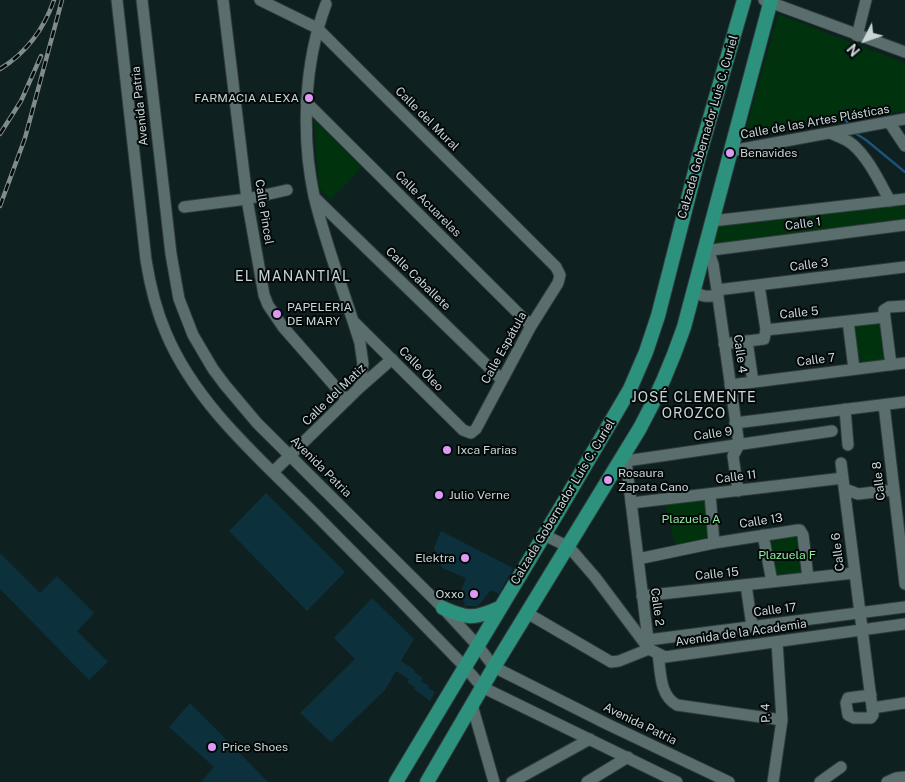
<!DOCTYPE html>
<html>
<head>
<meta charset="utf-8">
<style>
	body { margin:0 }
	#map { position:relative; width:905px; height:782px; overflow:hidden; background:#0f2020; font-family:"Public Sans",sans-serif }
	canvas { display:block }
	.north { position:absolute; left:840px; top:15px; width:50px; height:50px; -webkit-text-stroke:4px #030809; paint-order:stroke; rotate:229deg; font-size:14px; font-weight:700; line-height:20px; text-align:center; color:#cad5d5 }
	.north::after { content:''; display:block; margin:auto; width:18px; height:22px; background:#cad5d5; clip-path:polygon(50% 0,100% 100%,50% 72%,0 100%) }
</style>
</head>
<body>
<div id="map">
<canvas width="905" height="782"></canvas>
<div class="north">N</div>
</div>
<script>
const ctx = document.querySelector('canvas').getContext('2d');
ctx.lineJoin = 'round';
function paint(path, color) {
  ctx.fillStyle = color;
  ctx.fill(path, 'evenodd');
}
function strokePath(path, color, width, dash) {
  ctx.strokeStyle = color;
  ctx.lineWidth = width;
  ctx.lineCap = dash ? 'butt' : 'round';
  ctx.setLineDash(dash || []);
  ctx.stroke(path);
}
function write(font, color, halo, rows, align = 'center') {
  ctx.font = font + ' "Public Sans",sans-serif';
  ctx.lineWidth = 4;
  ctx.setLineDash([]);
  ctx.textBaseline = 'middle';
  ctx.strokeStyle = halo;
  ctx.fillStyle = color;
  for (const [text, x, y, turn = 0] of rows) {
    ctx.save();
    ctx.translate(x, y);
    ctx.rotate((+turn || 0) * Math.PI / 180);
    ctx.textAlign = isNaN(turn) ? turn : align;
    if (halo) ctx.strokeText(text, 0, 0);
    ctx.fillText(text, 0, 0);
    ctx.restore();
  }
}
const green = new Path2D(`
	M778 14 905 63V111L743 140Z
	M314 120 362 167 331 200 319 188Z
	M905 201V225L712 249V222Z
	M885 317 891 365 854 369 848 321Z
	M710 494 717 540 676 547 663 499Z
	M800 530 808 578 772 582 763 535Z`);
const stream = new Path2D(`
	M846 120 848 124
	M855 133 866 140 905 172`);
const building = new Path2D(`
	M266 493 345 572 307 611 229 531Z
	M441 531 513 568 499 594 491 590 478 606H464L465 603 460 596V593L466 578 442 568 434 548Z
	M0 553 40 593 57 576 94 613 77 631 108 662 89 680 0 589Z
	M372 598 414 639 401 661 415 670 414 672 423 678 421 681 429 686 428 688 435 692 430 701 414 689 415 687 407 682 409 679 396 671 385 690 331 742 300 713 355 659 334 638Z
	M190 703 268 782H201L214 767 169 727Z`);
const minor = new Path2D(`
	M117 0 146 260C150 285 156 310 166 333 197 407 263 461 318 517 367 566 416 616 464 666L482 687 677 782
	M142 0 171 254 179 299 193 335 213 369 225 385 257 423 443 608 478 646 494 667 607 724 729 782
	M223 0 247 199 264 295 268 305 283 327 347 400
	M260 0 317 28 556 267 560 275 558 283 531 326 476 429 471 433 463 430 353 321
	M764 0 905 52
	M326 4C304 63 301 135 314 196 326 246 345 294 360 343L363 364 359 388
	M857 36 866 0
	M306 102 531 326
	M889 122 905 146
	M830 133C837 136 846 139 852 144 868 157 880 183 890 201
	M731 151 905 119
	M315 198 502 380
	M184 207 247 199 287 190
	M712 221 905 199
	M708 250 713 264 717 290 739 445 733 456 738 491
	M704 251 905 225
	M759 285 766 330
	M717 290 905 267
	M693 291C702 297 707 297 718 295
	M848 321 854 369
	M747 341 753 382
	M724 344 764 339 766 330 885 317
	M891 365 884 310 889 307 905 306
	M730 385 905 363
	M884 405 905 584
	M845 409 848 445
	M735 423 905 402
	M841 463C852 547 863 631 873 715L871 718H854L848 715 846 703 848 698 871 695
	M273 472 359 388 392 359
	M845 489 858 494 893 490
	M710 494 714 543
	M631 503 843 478
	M544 535 569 547 595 577 649 649 665 657 905 624
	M763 535 772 582
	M638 559 714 543 798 530H800L803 535 808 578
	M746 585 752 626
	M642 596 854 573
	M527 613 611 662 619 661 649 649
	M648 640 905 607
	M649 648 626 461 832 431
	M658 654C661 672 659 695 677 705L782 720
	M472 705 494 782
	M872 708 905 703
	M512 782 590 739
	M587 782 628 757
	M773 782 782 720 777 642
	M820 782 841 767
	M887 782 896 778 905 777`);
const major = new Path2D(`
	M443 608C467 619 475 619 499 608
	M396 782 558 512 630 389 646 352 658 316 699 156 744 0
	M427 782 494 667 640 428C658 395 672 362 684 327L771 0`);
const rail = new Path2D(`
	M0 69C26 53 44 29 54 0
	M0 134 21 101 41 56
	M0 206 25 138 62 0`);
const markers = [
	[309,98,5,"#dd99f4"],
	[730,153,5,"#dd99f4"],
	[277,314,5,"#dd99f4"],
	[447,450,5,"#dd99f4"],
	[608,480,5,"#dd99f4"],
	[439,495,5,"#dd99f4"],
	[465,558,5,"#dd99f4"],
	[474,594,5,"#dd99f4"],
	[212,747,5,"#dd99f4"]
];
const poiNames = [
	["FARMACIA ALEXA",299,98,"right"],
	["Benavides",740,153],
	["PAPELERIA",287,307],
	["DE MARY",287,321],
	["Ixca Farias",457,450],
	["Rosaura",618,473],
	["Zapata Cano",618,487],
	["Julio Verne",449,495],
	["Elektra",455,558,"right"],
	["Oxxo",464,594,"right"],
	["Price Shoes",222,747]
];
const streetNames = [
	["Avenida Patria",140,106,-96],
	["Calle del Mural",427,119,45],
	["Calle de las Artes Plásticas",815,122,-10],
	["Calzada Gobernador Luis C. Curiel",708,127,-74],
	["Calle Acuarelas",428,204,45],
	["Calle Pincel",264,212,81],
	["Calle 1",803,224,-7],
	["Calle 3",809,265,-7],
	["Calle Caballete",418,279,44],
	["Calle 5",799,313,-6],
	["Calle Espátula",504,348,-61],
	["Calle 4",740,354,82],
	["Calle 7",816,360,-7],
	["Calle Óleo",421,369,45],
	["Calle del Matiz",334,395,-44],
	["Calle 9",713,434,-8],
	["Avenida Patria",321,467,45],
	["Calle 11",736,477,-7],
	["Calle 8",879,481,-97],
	["Calzada Gobernador Luis C. Curiel",563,502,-59],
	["Calle 13",761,521,-9],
	["Calle 6",838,552,-97],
	["Calle 15",717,574,-6],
	["Calle 2",657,607,82],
	["Calle 17",775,610,-7],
	["Avenida de la Academia",741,633,-8],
	["P. 4",766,713,-92],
	["Avenida Patria",640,724,26]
];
const parkNames = [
	["Plazuela A",691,519],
	["Plazuela F",787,555]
];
const neighbourhoodNames = [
	["EL MANANTIAL",293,277],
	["JOSÉ CLEMENTE",694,398],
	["OROZCO",694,414]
];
paint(green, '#00320e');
strokePath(stream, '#1c537c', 2.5);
paint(building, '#0d313c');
strokePath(minor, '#303b3b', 13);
strokePath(major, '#303b3b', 16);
strokePath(minor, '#5a6e6e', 11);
strokePath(major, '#2c927e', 14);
strokePath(rail, '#7f8c8c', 4.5);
strokePath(rail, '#030809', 2.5, [8]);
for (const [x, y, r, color] of markers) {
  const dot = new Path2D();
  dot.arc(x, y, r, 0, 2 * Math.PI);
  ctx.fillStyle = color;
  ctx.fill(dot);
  strokePath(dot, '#030809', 2);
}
write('12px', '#cad5d5', '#030809', poiNames, 'left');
write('12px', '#cad5d5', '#030809', streetNames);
write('12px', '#8fed9e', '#030809', parkNames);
ctx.letterSpacing = '1px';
write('14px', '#cad5d5', '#030809', neighbourhoodNames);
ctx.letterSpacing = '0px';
</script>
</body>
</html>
